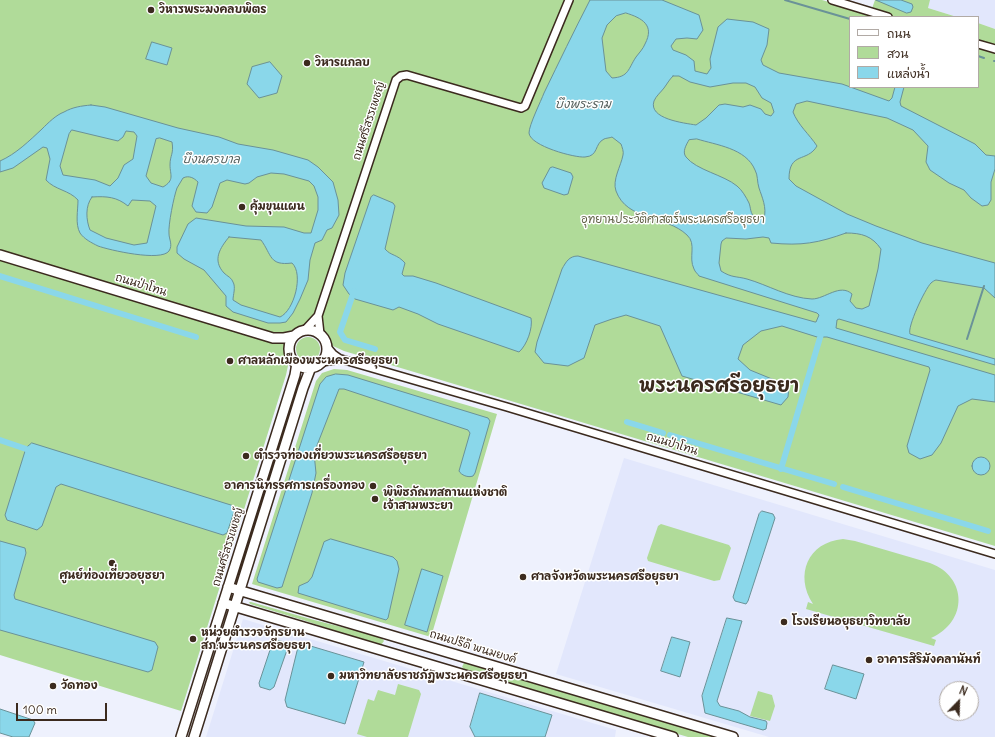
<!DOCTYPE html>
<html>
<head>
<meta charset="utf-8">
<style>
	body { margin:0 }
	#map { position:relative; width:995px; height:737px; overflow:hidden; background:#eef1fd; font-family:Delius,"Playpen Sans Thai",sans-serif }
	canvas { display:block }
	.legend { position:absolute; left:849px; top:16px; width:130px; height:72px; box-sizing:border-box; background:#fff; border:1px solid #b1aaa5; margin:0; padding:5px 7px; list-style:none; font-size:12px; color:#3b2a1e }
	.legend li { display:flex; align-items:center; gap:8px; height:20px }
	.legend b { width:20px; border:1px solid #b1aaa5 }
	.north { position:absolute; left:939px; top:681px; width:40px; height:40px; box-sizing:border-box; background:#fff; border:1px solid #b1aaa5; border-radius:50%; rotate:23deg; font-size:11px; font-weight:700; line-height:16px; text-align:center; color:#3b2a1e }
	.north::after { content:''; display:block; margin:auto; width:14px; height:18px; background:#3b2a1e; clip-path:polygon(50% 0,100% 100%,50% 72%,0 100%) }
	.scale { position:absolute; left:16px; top:703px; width:91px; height:18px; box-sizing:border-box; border:2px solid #3b2a1e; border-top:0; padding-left:5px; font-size:12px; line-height:14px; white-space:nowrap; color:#3b2a1e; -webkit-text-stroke:3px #fff; paint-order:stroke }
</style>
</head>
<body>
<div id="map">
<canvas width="995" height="737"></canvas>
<ul class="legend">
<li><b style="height:5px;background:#fff"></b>ถนน</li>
<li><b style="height:11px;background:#b0db99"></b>สวน</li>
<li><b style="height:11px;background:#8ad7ea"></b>แหล่งน้ำ</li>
</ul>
<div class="north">N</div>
<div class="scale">100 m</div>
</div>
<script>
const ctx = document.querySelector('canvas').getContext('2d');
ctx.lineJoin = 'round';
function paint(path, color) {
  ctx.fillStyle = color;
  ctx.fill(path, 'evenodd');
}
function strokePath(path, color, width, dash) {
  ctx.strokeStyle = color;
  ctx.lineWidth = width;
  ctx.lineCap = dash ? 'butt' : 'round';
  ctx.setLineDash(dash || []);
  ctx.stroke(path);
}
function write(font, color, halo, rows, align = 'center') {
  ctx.font = font + ' Delius,"Playpen Sans Thai",sans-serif';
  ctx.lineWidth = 3;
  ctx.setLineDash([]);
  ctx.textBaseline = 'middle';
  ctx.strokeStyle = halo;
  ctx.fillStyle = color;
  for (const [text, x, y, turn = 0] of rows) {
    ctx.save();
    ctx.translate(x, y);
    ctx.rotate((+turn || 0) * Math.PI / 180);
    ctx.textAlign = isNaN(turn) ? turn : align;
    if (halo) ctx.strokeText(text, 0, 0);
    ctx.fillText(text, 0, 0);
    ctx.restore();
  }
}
const built = new Path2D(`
	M930 0H995V29L978 23V17H957L928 8Z
	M624 458 995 570V737H769L556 674ZM947 689H971V713H947Z
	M243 619 616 730 615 737H206Z`);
const green = new Path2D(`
	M0 0H822L870 14 875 0H930L928 8 957 17H850V87H978V23L995 29V546L344 351 333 346 323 331 306 326 291 334 286 349 289 361 286 375 181 711 0 655Z
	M296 349a12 12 0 1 1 24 0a12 12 0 1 1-24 0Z
	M334 369 347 370 497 414 431 637 252 584 316 381 322 373Z
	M661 524 729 545 731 548 720 580 714 581 648 561 647 558 658 526Z
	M843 539 855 541 930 563C968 577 968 622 931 638L936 640 934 646 806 609 808 602 813 604C794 575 808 542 843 539Z
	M249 602H251L314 620 381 637 384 641 381 645 358 639 306 621 250 604Z
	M464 663H468L718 737H688L466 671 462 667Z
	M398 684 419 690 421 694 408 737H367L357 734 368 699 374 701 378 690 395 695Z
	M758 691 772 695 775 706 770 721 750 716Z`);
const water = new Path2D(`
	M590 0H662L699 15 703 30 697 39 687 38 676 39 671 46 673 50 686 55 694 61 695 71 707 74 711 68 710 59 718 27 727 19 753 22 769 29 767 45 761 60 763 65 779 73 842 84 889 101 892 98 895 87H904L900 102 901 106 975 144 986 155 995 156V169L991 182V200L988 205 982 206 971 198 964 190 949 183 930 170 926 162 928 146 913 130 887 118 807 101 796 104 793 112C798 125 809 134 817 146 807 163 789 151 789 179L796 186 847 214 876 226 922 243 995 263V298L984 288 936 280C935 280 932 282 931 283 925 289 907 327 910 334L995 359V365L839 319 837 320 836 328 995 375V402L972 399 958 406 941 443 932 455 920 459 909 453 907 446 930 370 929 367 827 337H817L782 326 761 331 743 345 738 359 750 370 789 386 788 397 781 405 682 376 660 326 626 315 612 319 595 325 584 358 568 366 544 363 535 352 537 342 562 269C566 262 569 256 578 256L815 322H816L819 315 817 313 699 276C698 274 695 272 694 269 688 257 697 244 687 235 666 215 627 221 616 191 612 180 621 166 623 155 624 152 622 147 621 144L612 137C610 138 606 138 604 139 594 144 599 156 585 157 575 158 530 146 529 133 529 125 541 101 544 93 559 62 574 31 590 0ZM626 13C642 18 655 25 645 44 643 49 639 53 636 57 628 69 629 77 612 78L606 71 602 38 607 25 616 16ZM673 76H679L690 82 710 87 733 83H746L755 87 762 98 771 103 774 112 771 116 765 114 761 109 750 105 743 107 725 104 719 105 706 118 696 125C684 123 648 119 654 101 656 96 661 92 664 88 667 84 669 80 673 76ZM697 139C716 145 746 148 755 170 758 175 757 182 759 188 762 197 767 208 764 218 760 218 757 218 755 217 750 214 751 208 749 203 746 197 742 190 737 186 724 175 696 170 686 157 682 152 686 145 689 140ZM846 233C862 233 872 236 881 249L878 269 869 306 862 309 856 308 850 301 852 294C840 283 825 299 812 299 789 298 768 285 747 279 736 276 732 278 721 271L719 263 721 244 722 241 726 238 746 239 763 237 769 238 771 243C802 246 818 243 846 233Z
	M876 0H901L912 4 913 7 911 12 907 13Z
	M152 42 172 48 167 65 146 59Z
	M270 62 282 76 277 93 259 98 247 84 252 67Z
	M91 105 105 107 178 128 219 137 238 144 273 150 308 160 318 167 333 182 338 200 339 215 332 228 327 230 322 240 315 243 310 260 308 280 300 299 293 313 286 322 280 323H268L233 312 226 306V296L204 270 184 259 177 253V247L188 224 196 218 246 226 284 227 304 233H311L318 210V197L314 186 309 181 284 174 271 173 257 177 249 183 245 184 227 180 220 183 212 207 207 213 196 212 192 206 198 182C194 178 189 175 183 178 181 181 179 185 177 188 174 196 168 225 169 234 169 239 173 245 169 251 161 262 109 250 98 246 92 243 84 239 80 233 75 224 78 210 78 200 69 190 55 190 46 180L50 159 47 148 43 147 13 168 0 172V161C16 154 29 141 42 129 48 123 56 115 64 112 73 107 81 106 91 105ZM72 130 118 141 123 137 126 131 134 132 137 136 133 159 124 165 118 178 110 186 95 180 63 175 60 166 69 134ZM160 138 172 142C174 154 170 155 170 165 170 175 175 180 163 187L151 183 146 176 156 139ZM92 197C107 196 117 197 128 206L132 200 150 201 156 206 147 243 134 245 106 238 90 230C86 220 85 206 92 197ZM229 237 261 240C272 255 269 266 292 263 304 274 294 311 280 317L241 305 233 300C233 295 236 287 233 282 232 278 227 276 224 273 212 260 220 248 229 237Z
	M553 167 571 173 573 177 568 194 564 195 544 188 542 183 550 168Z
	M374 195 393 203 395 206 385 249C391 256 397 254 405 263L402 274 404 276H413L436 283 531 318C533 328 527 345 519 352L438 324 418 314 399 307 393 310 355 299 349 294 343 285 345 273 371 197Z
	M336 374 348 375 488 418 490 421 475 473 473 476C468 478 461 475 459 471L470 433 468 430 344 389H339L314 453 316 473 312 493 282 587 277 588 258 582 257 579 320 384 326 377Z
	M32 443 234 506 235 509 227 533 223 535 61 484 56 487 42 526 37 530 7 520 5 515 26 448Z
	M972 466a9 9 0 1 1 18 0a9 9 0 1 1-18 0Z
	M762 511 773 514 775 518 748 601 746 604 735 601 733 597 759 514Z
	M331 539 393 557 397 561 399 569 388 618 386 620 298 593 299 586 308 582 312 577 324 542Z
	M0 541 25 548 26 553 14 595 15 599 155 642 158 647 152 670 148 672 0 630Z
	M422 569 443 576 427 632 405 625Z
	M727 618 742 621 717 701 720 706 739 711 750 717 766 721 767 723 766 729 763 730 705 713 702 696Z
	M672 637 690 642 680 677 661 671Z
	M277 640 284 642 287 650 274 687 270 690 260 687 259 683 272 644Z
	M304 644 364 662 345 724 287 707 285 700 298 647Z
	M833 665 864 674 856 699 825 689Z
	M480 693 552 715 545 737H475L470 727Z
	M0 709 33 720 35 723 29 737H13L0 733Z`);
const stream = new Path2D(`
	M785 0 850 19
	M978 56 984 58
	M994 61H995
	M967 339 984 286`);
const canal = new Path2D(`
	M0 276 196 337
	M354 291 340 332 345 340 375 349
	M627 422 663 433
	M670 435 834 484
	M0 440 32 451
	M781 469 822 331
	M843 487 988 531`);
const tertiary = new Path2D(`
	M832 0 888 17
	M978 44 995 49
	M305 330 318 316
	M320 334 318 316 396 80 401 76 407 75 521 108 525 106 569 0
	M327 347 333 354 340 359
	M322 362 341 359 507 407 995 554`);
const primary = new Path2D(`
	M0 255 273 338H284L294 336
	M289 349a19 19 0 1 1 38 0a19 19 0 1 1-38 0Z
	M228 587 733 737
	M223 603 673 737
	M181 737 295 375 297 363
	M194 737 303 388 311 367`);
const markers = [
	[151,10,4,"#3b2a1e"],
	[307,63,4,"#3b2a1e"],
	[242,207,4,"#3b2a1e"],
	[230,361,4,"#3b2a1e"],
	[246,456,4,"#3b2a1e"],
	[373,486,4,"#3b2a1e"],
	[375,499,4,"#3b2a1e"],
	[112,563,4,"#3b2a1e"],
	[523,577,4,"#3b2a1e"],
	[784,622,4,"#3b2a1e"],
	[193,639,4,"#3b2a1e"],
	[869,660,4,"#3b2a1e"],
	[331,676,4,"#3b2a1e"],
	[53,686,4,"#3b2a1e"]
];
const poiNames = [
	["วิหารพระมงคลบพิตร",159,10],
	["วิหารแกลบ",315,63],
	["คุ้มขุนแผน",250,207],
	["ศาลหลักเมืองพระนครศรีอยุธยา",238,361],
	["ตำรวจท่องเที่ยวพระนครศรีอยุธยา",254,456],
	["อาคารนิทรรศการเครื่องทอง",365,486,"right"],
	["พิพิธภัณฑสถานแห่งชาติ",383,493],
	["เจ้าสามพระยา",383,506],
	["ศูนย์ท่องเที่ยวอยุธยา",112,576,"center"],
	["ศาลจังหวัดพระนครศรีอยุธยา",531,577],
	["โรงเรียนอยุธยาวิทยาลัย",792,622],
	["หน่วยตำรวจจักรยาน",201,633],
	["สภ.พระนครศรีอยุธยา",201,646],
	["อาคารสิริมังคลานันท์",877,660],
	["มหาวิทยาลัยราชภัฏพระนครศรีอยุธยา",339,676],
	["วัดทอง",61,686]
];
const streetNames = [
	["ถนนศรีสรรเพชญ์",369,121,-72],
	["ถนนป่าโทน",141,285,17],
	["ถนนป่าโทน",672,444,17],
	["ถนนศรีสรรเพชญ์",228,547,-73],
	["ถนนปรีดี พนมยงค์",473,647,17]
];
const parkNames = [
	["อุทยานประวัติศาสตร์พระนครศรีอยุธยา",673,220]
];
const waterNames = [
	["บึงพระราม",583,105],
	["บึงนครบาล",211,160]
];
const townNames = [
	["พระนครศรีอยุธยา",719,387]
];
paint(built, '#e2e7fc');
paint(green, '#b0db99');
paint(water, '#8ad7ea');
strokePath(water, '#6a9298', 1);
strokePath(stream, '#6a9298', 2);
strokePath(canal, '#8ad7ea', 6);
strokePath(tertiary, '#3b2a1e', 10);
strokePath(primary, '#3b2a1e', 12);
strokePath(tertiary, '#fff', 7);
strokePath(primary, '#fff', 9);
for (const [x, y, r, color] of markers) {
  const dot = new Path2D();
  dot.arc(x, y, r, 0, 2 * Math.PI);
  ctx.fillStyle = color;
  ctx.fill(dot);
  strokePath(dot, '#fff', 1.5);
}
write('bold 11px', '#3b2a1e', '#fff', poiNames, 'left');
write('11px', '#3b2a1e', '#fff', streetNames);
write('11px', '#5e5f43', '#fff', parkNames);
write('italic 12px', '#535e5b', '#fff', waterNames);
write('bold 19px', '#3b2a1e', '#fff', townNames);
</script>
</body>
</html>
